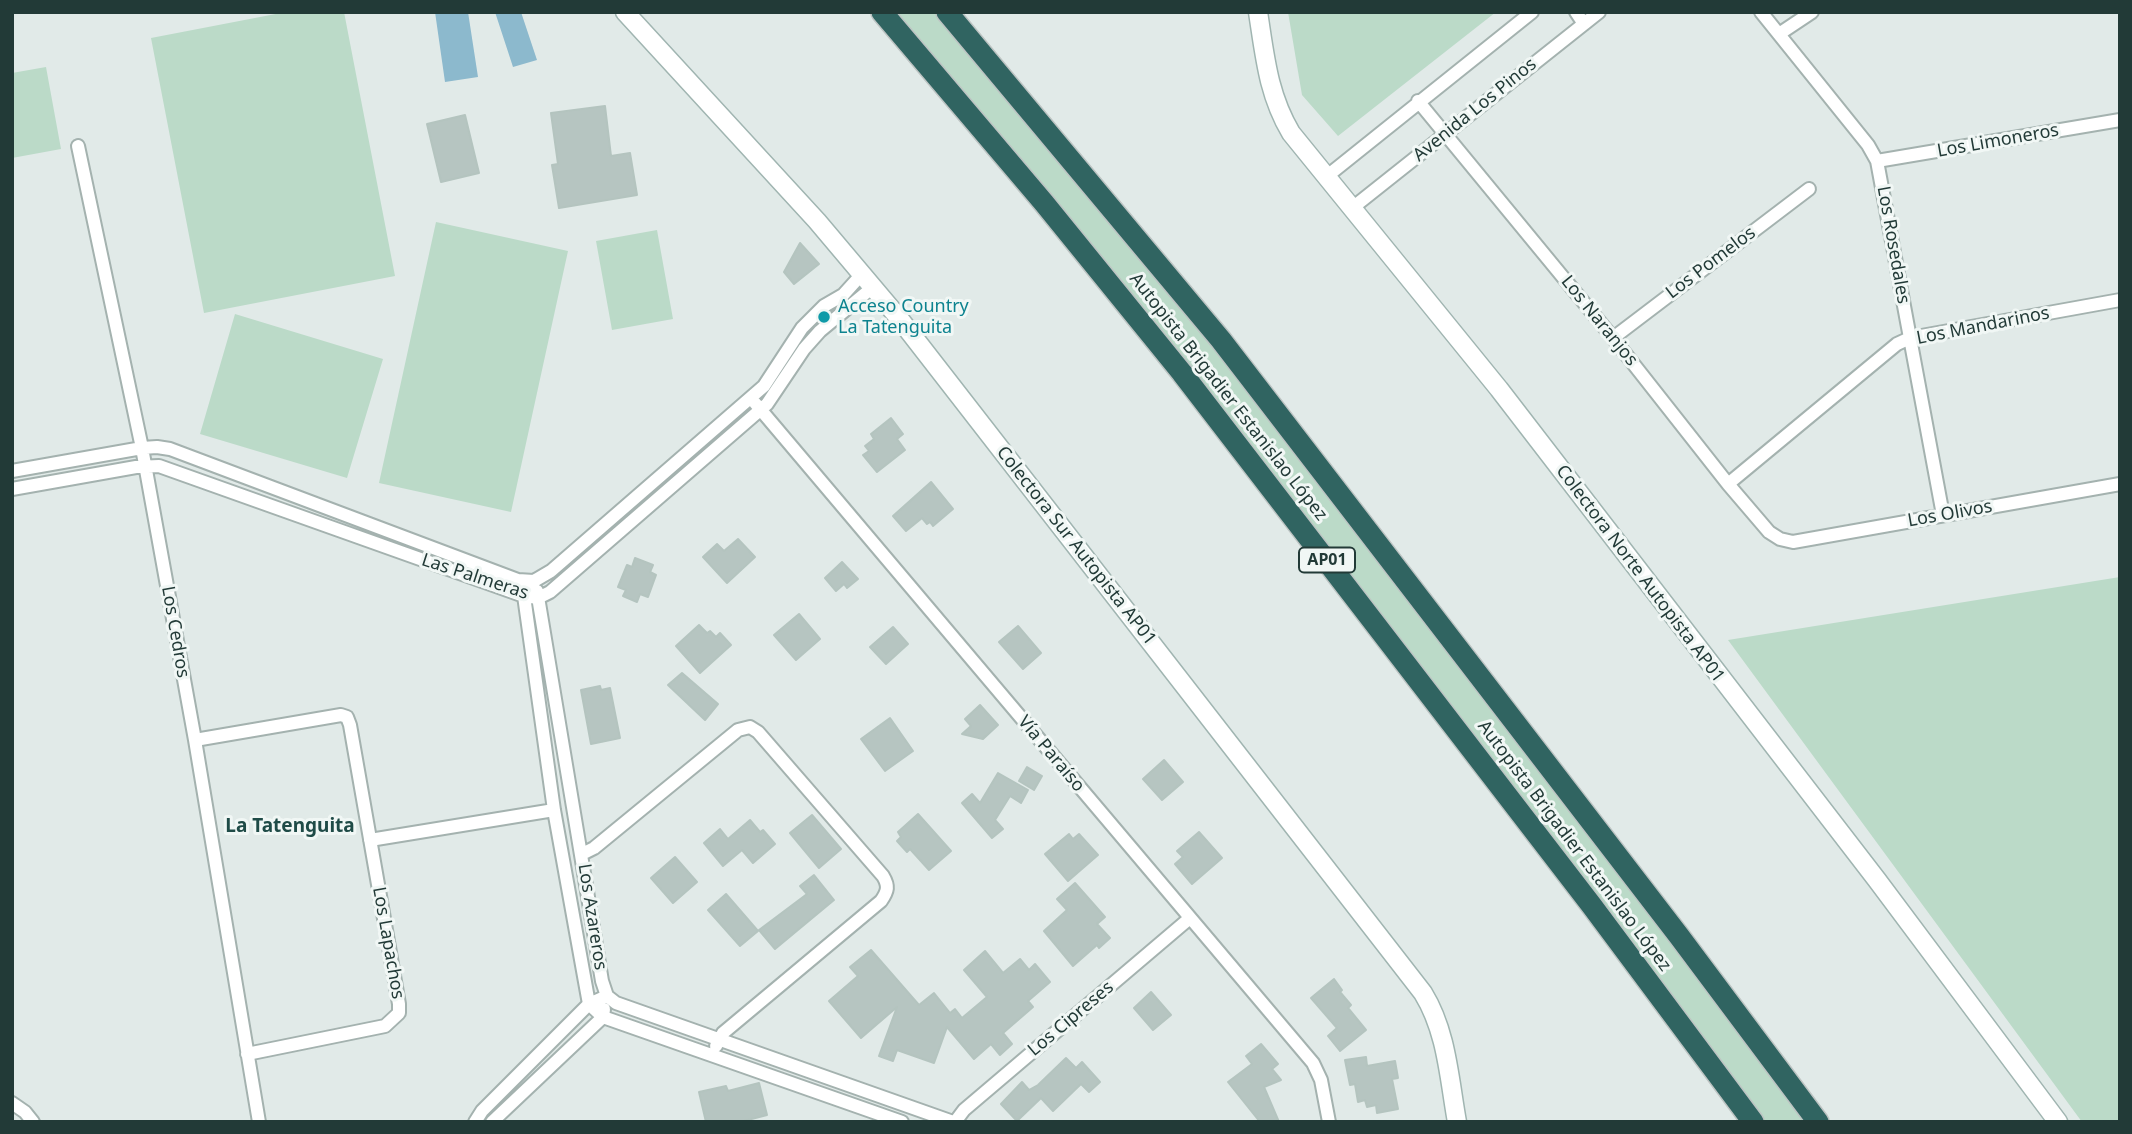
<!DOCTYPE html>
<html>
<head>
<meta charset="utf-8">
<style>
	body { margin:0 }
	#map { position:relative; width:2132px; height:1134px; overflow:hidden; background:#e1eae8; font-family:"Noto Sans",sans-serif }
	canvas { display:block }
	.frame { position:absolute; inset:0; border:14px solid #223a37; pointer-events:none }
</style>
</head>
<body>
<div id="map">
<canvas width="2132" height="1134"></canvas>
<div class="frame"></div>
</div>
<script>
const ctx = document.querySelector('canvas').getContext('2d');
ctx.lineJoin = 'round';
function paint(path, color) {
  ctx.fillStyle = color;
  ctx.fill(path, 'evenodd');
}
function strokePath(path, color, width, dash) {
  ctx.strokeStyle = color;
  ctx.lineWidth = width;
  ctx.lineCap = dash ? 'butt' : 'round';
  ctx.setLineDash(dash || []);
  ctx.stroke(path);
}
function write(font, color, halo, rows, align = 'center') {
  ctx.font = font + ' "Noto Sans",sans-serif';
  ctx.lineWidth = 6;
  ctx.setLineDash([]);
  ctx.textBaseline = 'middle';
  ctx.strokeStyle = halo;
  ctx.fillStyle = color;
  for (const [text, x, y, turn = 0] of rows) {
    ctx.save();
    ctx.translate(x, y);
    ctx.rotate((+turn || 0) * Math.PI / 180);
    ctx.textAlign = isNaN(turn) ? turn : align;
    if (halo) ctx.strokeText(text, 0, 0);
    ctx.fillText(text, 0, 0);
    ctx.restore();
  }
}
const green = new Path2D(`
	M286 12H344L395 276 204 313 151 38Z
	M882 12H947L1081 171 1818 1122H1753L1592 906Z
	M1288 12H1496L1338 136 1302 95Z
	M46 67 61 149 12 158V73Z
	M436 222 568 251 511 512 379 483Z
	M657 230 673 319 612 330 596 241Z
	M235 314 383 359 347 478 200 434Z
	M2120 577V1122H2082L1728 640Z`);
const water = new Path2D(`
	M435 12H468L478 77 445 82Z
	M495 12H521L537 60 513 67Z`);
const building = new Path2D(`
	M605 106 611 156 630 153 637 195 559 208 552 165 558 164 551 113Z
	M465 115 479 173 441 182 427 124Z
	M800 243 819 264 794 284 784 272Z
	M891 418 903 434 897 439 905 450 877 472 863 455 869 451 865 446 874 439 871 434Z
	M931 482 953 509 933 526 930 522 927 524 922 518 906 531 893 516Z
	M738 539 755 557 727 583 703 557 717 544 724 551Z
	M635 558 653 565 650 572 656 575 648 597 640 594 637 602 623 596 626 590 618 587 627 565 632 567Z
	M842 562 858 579 847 588 844 584 836 591 825 578Z
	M799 614 820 639 796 660 774 635Z
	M699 625 707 633 710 631 716 637 720 633 731 645 700 673 676 646Z
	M1018 626 1041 653 1023 669 999 642Z
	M893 627 908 644 886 664 870 647Z
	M682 673 718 704 705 720 668 685Z
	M600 686 601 690 610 688 620 738 591 744 581 690Z
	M980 705 998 725 983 739 962 734 971 726 965 719Z
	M890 718 913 751 885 771 861 739Z
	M1164 760 1183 782 1162 800 1143 779Z
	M1027 767 1042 776 1034 790 1019 781Z
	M998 773 1028 790 1021 803 1010 796 995 820 1003 829 992 838 962 803 972 794 980 803Z
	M918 814 951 851 929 870 910 849 907 852 897 841 901 837 898 832Z
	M812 815 841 849 819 868 790 833Z
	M750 820 760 832 763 830 775 844 753 863 742 850 723 866 704 843 720 829 728 839Z
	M1199 832 1222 858 1192 884 1175 864 1183 857 1177 851Z
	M1069 834 1073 839 1079 834 1098 855 1068 881 1045 854Z
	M675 857 697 882 673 903 651 878Z
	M814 875 834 900 775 949 759 930 807 894 800 886Z
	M1075 883 1105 917 1097 924 1110 938 1099 948 1097 945 1073 966 1044 931 1067 910 1057 899Z
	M726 894 758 931 740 946 708 910Z
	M871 950 919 1005 934 993 950 1013 955 1009 962 1018 987 997 964 970 985 951 1003 973 1020 959 1029 970 1035 964 1050 982 1028 1001 1033 1007 1003 1033 1012 1044 1000 1055 991 1044 974 1059 947 1027 934 1063 897 1050 893 1061 879 1056 897 1007 861 1038 829 1001 858 976 850 967Z
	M1334 979 1342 990 1340 992 1351 1005 1348 1008 1366 1030 1340 1051 1328 1036 1337 1028 1311 998Z
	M1151 992 1171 1015 1153 1030 1134 1008Z
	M1261 1044 1278 1064 1272 1069 1281 1080 1264 1087 1279 1122H1260L1228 1082 1252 1064 1246 1056Z
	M1366 1057 1367 1066 1395 1061 1398 1078 1392 1079 1398 1109 1377 1113 1376 1105 1367 1107 1365 1100 1358 1102 1355 1084 1350 1085 1345 1060Z
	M1066 1058 1076 1068 1082 1062 1100 1082 1089 1092 1081 1084 1053 1111 1041 1098 1017 1121 1001 1104 1022 1082 1029 1090 1038 1085Z
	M759 1083 767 1115 740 1122H706L699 1092 726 1086 728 1091Z`);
const street = new Path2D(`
	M1576 12 1584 24
	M1761 12 1868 145 1877 161 1943 515
	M1779 34 1812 12
	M1418 101 1613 338 1728 484 1769 532 1780 539 1793 542 2120 484
	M78 146 142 448 195 740 259 1122
	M1877 161 2120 120
	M1326 177 1532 12
	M1351 209 1599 12
	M1613 338 1809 189
	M755 403 1313 1063 1321 1080 1329 1122
	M12 471 142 448 157 447 170 449 518 580 534 581 551 571 764 386 802 328 824 306 843 295 862 274
	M1728 484 1897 344 1910 338 2120 300
	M12 489 136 467 159 466 524 596 538 598 550 592 767 404 804 349 820 331 873 287
	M528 590 524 596 554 810 589 1004 603 1017 902 1122
	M537 591 602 981 607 996 616 1003 953 1122
	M195 740 341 715 347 717 350 725 399 1004V1013L385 1026 247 1054
	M370 840 554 810
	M582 854 594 848 738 730 750 727 758 732 883 876C889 886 888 891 881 901L723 1033 716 1046
	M12 1103 25 1112 33 1122
	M475 1122 482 1111 589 1004 607 996
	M492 1122 603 1017 604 1009
	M955 1122 964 1110 1190 918`);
const secondary = new Path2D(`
	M625 12 817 221 898 317 1423 993C1447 1032 1449 1078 1457 1122
	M1258 12C1265 57 1268 94 1291 133L1499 389 1877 880 2058 1122`);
const highway = new Path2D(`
	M882 12 1044 203 1182 373 1592 906 1753 1122
	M947 12 1221 340 1679 936 1818 1122`);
const markers = [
	[824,317,7,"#0f9aa8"]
];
const shields = [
	[1327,560,56]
];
const shieldNames = [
	["AP01",1327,560]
];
const streetNames = [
	["Avenida Los Pinos",1475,110,-39],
	["Los Limoneros",1998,141,-10],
	["Los Rosedales",1893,245,80],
	["Los Pomelos",1711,263,-37],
	["Los Naranjos",1599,321,51],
	["Los Mandarinos",1983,326,-11],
	["Autopista Brigadier Estanislao López",1228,397,52],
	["Los Olivos",1950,514,-10],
	["Colectora Sur Autopista AP01",1076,546,52],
	["Colectora Norte Autopista AP01",1640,574,53],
	["Las Palmeras",475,577,18],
	["Los Cedros",175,632,80],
	["Vía Paraíso",1051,754,50],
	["Autopista Brigadier Estanislao López",1574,846,53],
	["Los Azareros",592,917,81],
	["Los Lapachos",388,943,80],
	["Los Cipreses",1071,1019,-40]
];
const cultureNames = [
	["Acceso Country",838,307],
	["La Tatenguita",838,328]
];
const neighbourhoodNames = [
	["La Tatenguita",290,827]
];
paint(green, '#bbdac8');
paint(water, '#8cb9cd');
paint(building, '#b6c5c1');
strokePath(building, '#b4c4bf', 2);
strokePath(street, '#a4b2af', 16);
strokePath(secondary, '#a0b5b1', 21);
strokePath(highway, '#bdc4c3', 24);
strokePath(street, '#fff', 12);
strokePath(secondary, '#fff', 18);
strokePath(highway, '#306461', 21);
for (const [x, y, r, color] of markers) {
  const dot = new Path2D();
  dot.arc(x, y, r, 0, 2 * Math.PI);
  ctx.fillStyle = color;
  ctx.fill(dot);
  strokePath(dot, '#f1f7f5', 2.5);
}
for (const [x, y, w] of shields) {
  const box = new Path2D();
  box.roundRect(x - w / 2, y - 12.5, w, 25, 5);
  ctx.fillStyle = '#f1f7f5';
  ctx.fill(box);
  strokePath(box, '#223a37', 2);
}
write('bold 16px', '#223a37', null, shieldNames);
write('18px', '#223a37', '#f1f7f5', streetNames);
write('18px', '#0d838f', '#f1f7f5', cultureNames, 'left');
write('bold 19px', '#1f4b47', '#f1f7f5', neighbourhoodNames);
</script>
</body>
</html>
